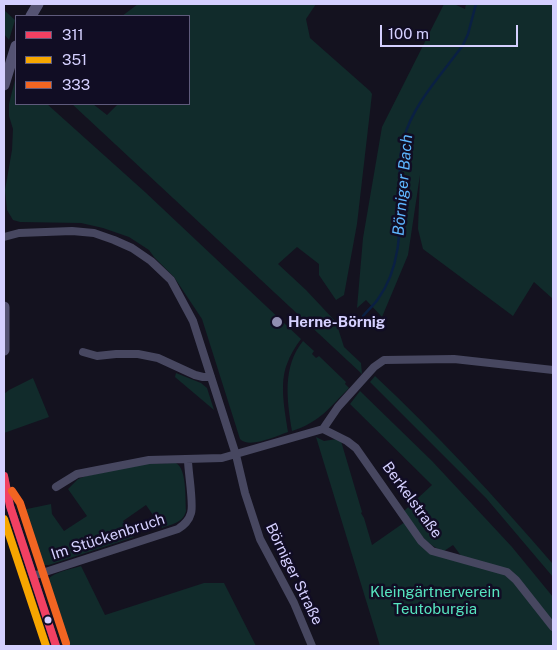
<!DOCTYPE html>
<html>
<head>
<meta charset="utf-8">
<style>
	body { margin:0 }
	#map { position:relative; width:557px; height:650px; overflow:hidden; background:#14121f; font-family:"Public Sans",sans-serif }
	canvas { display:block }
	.frame { position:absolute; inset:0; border:5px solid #d5d0ff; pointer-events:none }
	.legend { position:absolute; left:15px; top:15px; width:175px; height:90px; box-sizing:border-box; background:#110d24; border:1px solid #5f5b7c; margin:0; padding:6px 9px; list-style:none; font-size:15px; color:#d5d0ff }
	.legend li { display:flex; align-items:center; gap:10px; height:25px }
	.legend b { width:25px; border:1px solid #5f5b7c }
	.scale { position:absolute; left:380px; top:25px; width:138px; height:22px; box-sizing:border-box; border:2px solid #d5d0ff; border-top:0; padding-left:6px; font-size:15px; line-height:18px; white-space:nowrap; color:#d5d0ff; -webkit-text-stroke:4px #110d24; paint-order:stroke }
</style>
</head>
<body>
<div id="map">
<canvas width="557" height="650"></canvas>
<div class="frame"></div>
<ul class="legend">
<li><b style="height:6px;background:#f24062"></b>311</li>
<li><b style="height:6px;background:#f7a600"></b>351</li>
<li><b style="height:6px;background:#f26522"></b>333</li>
</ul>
<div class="scale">100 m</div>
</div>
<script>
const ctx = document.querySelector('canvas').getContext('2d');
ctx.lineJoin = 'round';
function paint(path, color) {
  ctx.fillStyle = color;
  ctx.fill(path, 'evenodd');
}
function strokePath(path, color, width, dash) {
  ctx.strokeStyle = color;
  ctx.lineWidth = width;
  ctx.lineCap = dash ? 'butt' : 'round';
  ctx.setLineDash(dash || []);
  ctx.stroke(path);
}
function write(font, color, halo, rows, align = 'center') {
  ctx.font = font + ' "Public Sans",sans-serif';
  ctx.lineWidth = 5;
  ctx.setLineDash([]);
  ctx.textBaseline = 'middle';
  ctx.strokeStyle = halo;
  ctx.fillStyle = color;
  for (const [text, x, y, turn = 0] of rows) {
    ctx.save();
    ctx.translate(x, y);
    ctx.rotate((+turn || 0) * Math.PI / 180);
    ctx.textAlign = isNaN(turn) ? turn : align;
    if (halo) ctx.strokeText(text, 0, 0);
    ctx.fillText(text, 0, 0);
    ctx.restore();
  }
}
const green = new Path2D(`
	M138 4H316L306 19 310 38 370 91 372 94 357 224 344 295 336 300 319 275V264L297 247 278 264 306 290 336 322 344 347 361 363 362 374 72 104H93L107 115 118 104H189V16H122Z
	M444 4H454L465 9 466 4H553V299L534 282 513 316 423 249 418 229 420 175 408 255 382 317 366 300 357 308 363 238 382 127Z
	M4 10 15 20 9 40 4 34Z
	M16 76V104H47L145 192 301 339C295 347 290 355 287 364 279 384 285 411 288 432 276 436 249 449 240 439L202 319 174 277 154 257 149 250 129 237 103 228 81 223 20 222 13 220 7 210 5 190 12 150 13 129 9 116V104Z
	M303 341 314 351 312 354 316 358 319 356 346 382 345 384 349 388C329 408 320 422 292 431 287 400 282 367 303 341Z
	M176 373 201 383 207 388 214 410 175 377Z
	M375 376C438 435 496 498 552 563L553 561V577L486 498 370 382Z
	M33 378 49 417 4 433V394L9 390Z
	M360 391 432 461 512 547 553 597V623L512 571 462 557 453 545 444 551C424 545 416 527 404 511L432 485 350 404Z
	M316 437 324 441 337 439 341 441 362 512 361 513 364 518 372 545 405 522 419 543 504 574 514 582 553 631V646H380Z
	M176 463C187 469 185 498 186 511 183 523 172 524 162 528L146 505 123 521 134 537 49 565H44L37 561 22 510 51 504 52 514 64 531 87 516 68 489 78 479 86 476 143 464Z
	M81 566 105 615 204 583H224L256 646H64L45 588C44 573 69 570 81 566Z`);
const stream = new Path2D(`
	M363 316C368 310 374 305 378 299 402 266 400 226 400 188 400 172 399 154 404 138 413 104 442 74 463 45L468 34 476 4`);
const street = new Path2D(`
	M4 237 19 233 72 231 94 233 114 240 132 248 151 261 171 280 193 321 236 455 245 493 260 539 294 603 312 646
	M83 352 97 356 116 354H138L158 358 195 375 203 377H211
	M323 429 338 407 374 367 384 360 454 359 553 370
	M4 476 10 506 56 646
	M56 487 77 474 149 460 222 458 323 429 347 441 356 448 421 541 432 551 507 572 516 580 553 627
	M33 576 178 529C184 525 189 521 191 513 194 505 188 471 188 460`);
const secondary = new Path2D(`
	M31 16 38 4
	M4 85 16 46
	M4 307V350`);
const bus1 = new Path2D(`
	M4 476 10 506 56 646`);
const bus2 = new Path2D(`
	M4 519 46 646`);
const bus3 = new Path2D(`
	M12 491 20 503 66 643`);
const markers = [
	[277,322,6,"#918eb1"],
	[48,620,4.5,"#d5d0ff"]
];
const poiNames = [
	["Herne-Börnig",288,322]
];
const streetNames = [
	["Berkelstraße",412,500,54],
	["Im Stückenbruch",108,537,-18],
	["Börniger Straße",294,574,64]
];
const parkNames = [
	["Kleingärtnerverein",435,592],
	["Teutoburgia",435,609]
];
const waterNames = [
	["Börniger Bach",403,185,-85]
];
paint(green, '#112b2b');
strokePath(stream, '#0a2043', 2.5);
strokePath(street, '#474760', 8);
strokePath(secondary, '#555373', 11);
strokePath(bus1, '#f24062', 8);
strokePath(bus2, '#f7a600', 8);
strokePath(bus3, '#f26522', 8);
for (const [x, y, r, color] of markers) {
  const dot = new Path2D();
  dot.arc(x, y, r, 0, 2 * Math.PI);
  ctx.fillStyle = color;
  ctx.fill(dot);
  strokePath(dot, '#110d24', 2);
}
write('bold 15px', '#d5d0ff', '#110d24', poiNames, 'left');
write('15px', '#d5d0ff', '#110d24', streetNames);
write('15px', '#57e5c0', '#110d24', parkNames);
write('italic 16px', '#5eb6ff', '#110d24', waterNames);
</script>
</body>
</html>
